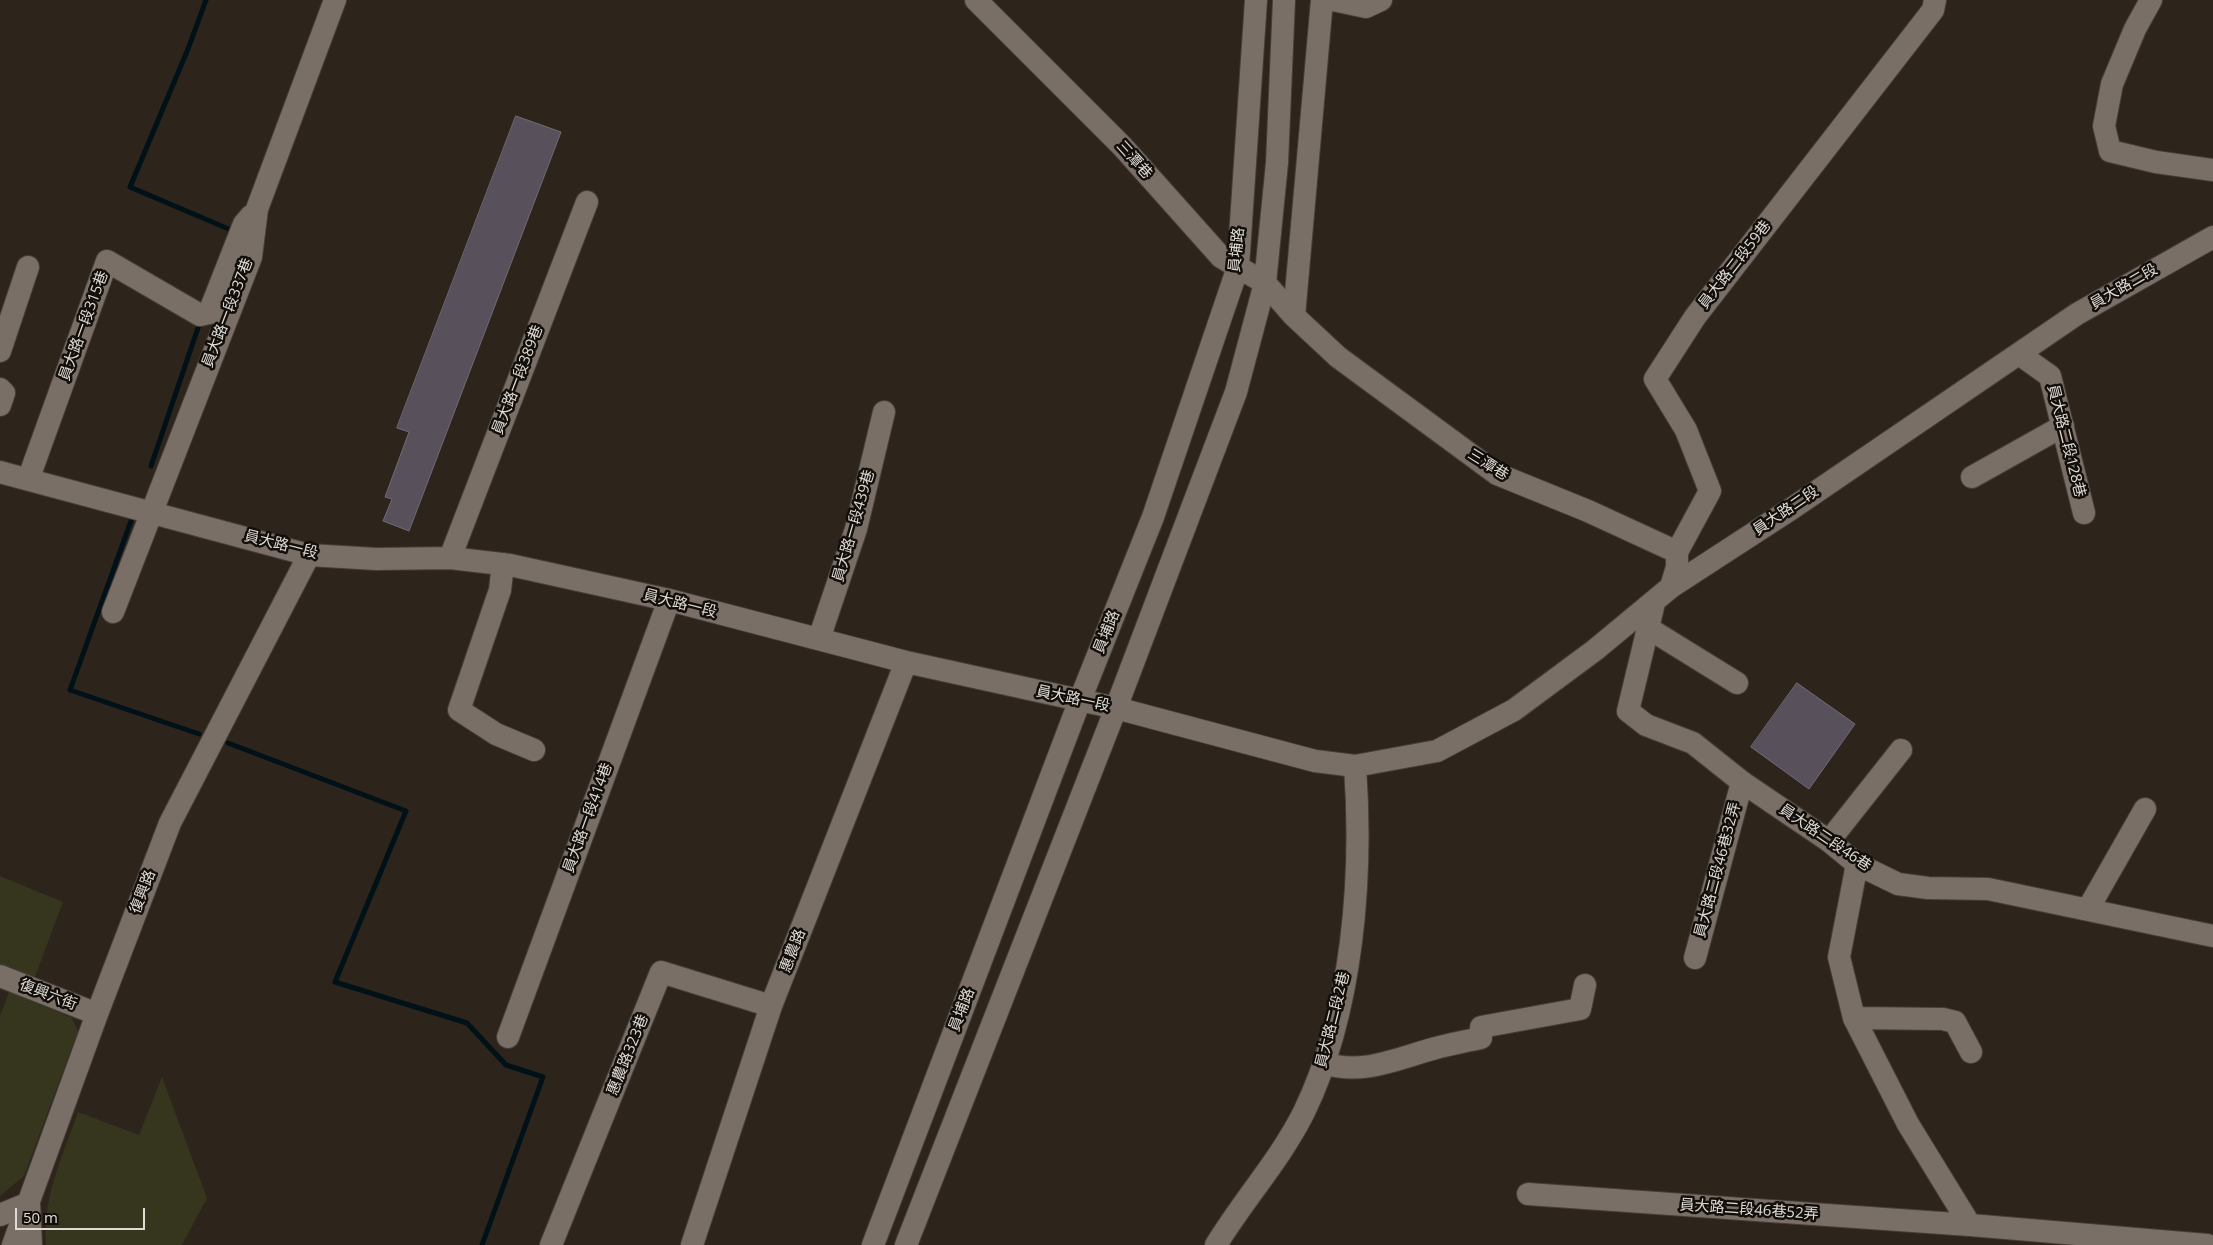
<!DOCTYPE html>
<html>
<head>
<meta charset="utf-8">
<style>
	body { margin:0 }
	#map { position:relative; width:2213px; height:1245px; overflow:hidden; background:#2d241c; font-family:"Open Sans",sans-serif }
	canvas { display:block }
	.scale { position:absolute; left:15px; top:1208px; width:130px; height:22px; box-sizing:border-box; border:2px solid #e0dad5; border-top:0; padding-left:6px; font-size:15px; line-height:18px; white-space:nowrap; color:#e0dad5; -webkit-text-stroke:4px #120e0a; paint-order:stroke }
</style>
</head>
<body>
<div id="map">
<canvas width="2213" height="1245"></canvas>
<div class="scale">50 m</div>
</div>
<script>
const ctx = document.querySelector('canvas').getContext('2d');
ctx.lineJoin = 'round';
function paint(path, color) {
  ctx.fillStyle = color;
  ctx.fill(path, 'evenodd');
}
function strokePath(path, color, width, dash) {
  ctx.strokeStyle = color;
  ctx.lineWidth = width;
  ctx.lineCap = dash ? 'butt' : 'round';
  ctx.setLineDash(dash || []);
  ctx.stroke(path);
}
function write(font, color, halo, rows, align = 'center') {
  ctx.font = font + ' "Open Sans","Noto Sans TC",sans-serif';
  ctx.lineWidth = 5;
  ctx.setLineDash([]);
  ctx.textBaseline = 'middle';
  ctx.strokeStyle = halo;
  ctx.fillStyle = color;
  for (const [text, x, y, turn = 0] of rows) {
    ctx.save();
    ctx.translate(x, y);
    ctx.rotate((+turn || 0) * Math.PI / 180);
    ctx.textAlign = isNaN(turn) ? turn : align;
    if (halo) ctx.strokeText(text, 0, 0);
    ctx.fillText(text, 0, 0);
    ctx.restore();
  }
}
const green = new Path2D(`
	M0 876 63 902 34 979 0 965Z
	M9 992 72 1018 78 1031 24 1176 0 1196V1016Z
	M162 1077 207 1198 182 1245H46C42 1198 63 1155 78 1112L139 1135Z`);
const stream = new Path2D(`
	M206 0 188 49 130 187 231 230 230 233
	M151 466 201 319
	M131 521 70 690 199 734
	M228 743 406 811 335 982 467 1023 506 1065 543 1077 482 1245`);
const building = new Path2D(`
	M516 116 561 132 409 531 383 521 392 499 385 497 409 432 397 428Z
	M1797 683 1855 724 1809 789 1751 747Z`);
const minor = new Path2D(`
	M976 0 1122 146 1221 257 1265 283 1294 316 1338 357 1497 474 1588 511 1677 552V567L1671 587
	M1333 0 1366 7 1381 0
	M2151 0 2135 29 2112 84 2104 126 2110 151 2156 162 2213 170
	M1294 316 1322 0
	M0 351 28 267
	M2019 354 2050 376 2084 513
	M0 389 4 393 0 405
	M32 469 107 261 200 315 209 313 244 224 251 216
	M0 472 309 555 376 559 450 558 510 565 669 600 906 662 1116 708 1315 761 1355 766 1437 751 1514 710 1595 650 1671 587 1791 509 2077 314 2213 237
	M1972 477 2063 426
	M1677 552 1710 491 1686 430 1655 379 1695 317 1933 10 1935 0
	M450 558 587 202
	M503 564 500 590 459 710 496 734 534 750
	M1654 603 1628 711 1646 725 1693 743 1742 782 1829 841 1857 864 1898 884 1928 888 1988 889 2213 936
	M113 612 251 257 257 209 335 0
	M1648 628 1737 683
	M819 639 856 529 884 412
	M1829 841 1901 750
	M1857 864 1839 957 1854 1018 1908 1124 1970 1225 2207 1245
	M2088 909 2145 809
	M1695 958 1742 782
	M0 976 97 1014
	M1854 1018 1943 1019 1955 1022 1971 1052
	M508 1037 669 600
	M1324 1063C1363 1076 1398 1058 1436 1048 1451 1044 1466 1041 1481 1038V1027L1580 1009 1585 985
	M1528 1194 1970 1225
	M0 1215 29 1203 31 1245
	M13 1245 97 1014 170 823 309 555
	M551 1245 661 972 771 1006
	M692 1245 771 1006 906 662
	M873 1245 1080 700 1153 517 1238 267 1256 0
	M906 1245 1116 708 1236 392 1265 283 1277 163 1284 0
	M1216 1245C1244 1199 1280 1160 1304 1112 1353 1011 1363 877 1355 766`);
const streetNames = [
	["三潭巷",1134,160,48],
	["員埔路",1237,250,-84],
	["員大路二段59巷",1735,265,-52],
	["員大路二段",2124,287,-30],
	["員大路一段337巷",228,313,-69],
	["員大路一段315巷",84,326,-70],
	["員大路一段389巷",518,380,-69],
	["員大路二段128巷",2066,441,76],
	["三潭巷",1488,465,32],
	["員大路二段",1786,511,-34],
	["員大路一段439巷",854,526,-74],
	["員大路一段",281,545,14],
	["員大路一段",680,604,14],
	["員埔路",1107,632,-68],
	["員大路一段",1073,699,12],
	["員大路一段414巷",588,818,-70],
	["員大路二段46巷",1825,838,34],
	["員大路二段46巷32弄",1718,870,-75],
	["復興路",143,892,-69],
	["惠農路",793,951,-69],
	["復興六街",48,995,21],
	["員埔路",962,1010,-69],
	["員大路二段2巷",1333,1020,-76],
	["惠農路323巷",628,1055,-68],
	["員大路二段46巷52弄",1749,1210,4]
];
paint(green, '#35361d');
strokePath(stream, '#001118', 5);
paint(building, '#58505b');
strokePath(building, '#726a75', 1);
strokePath(minor, '#463e38', 24);
strokePath(minor, '#7a6f66', 22);
write('15px', '#e0dad5', '#120e0a', streetNames);
</script>
</body>
</html>
